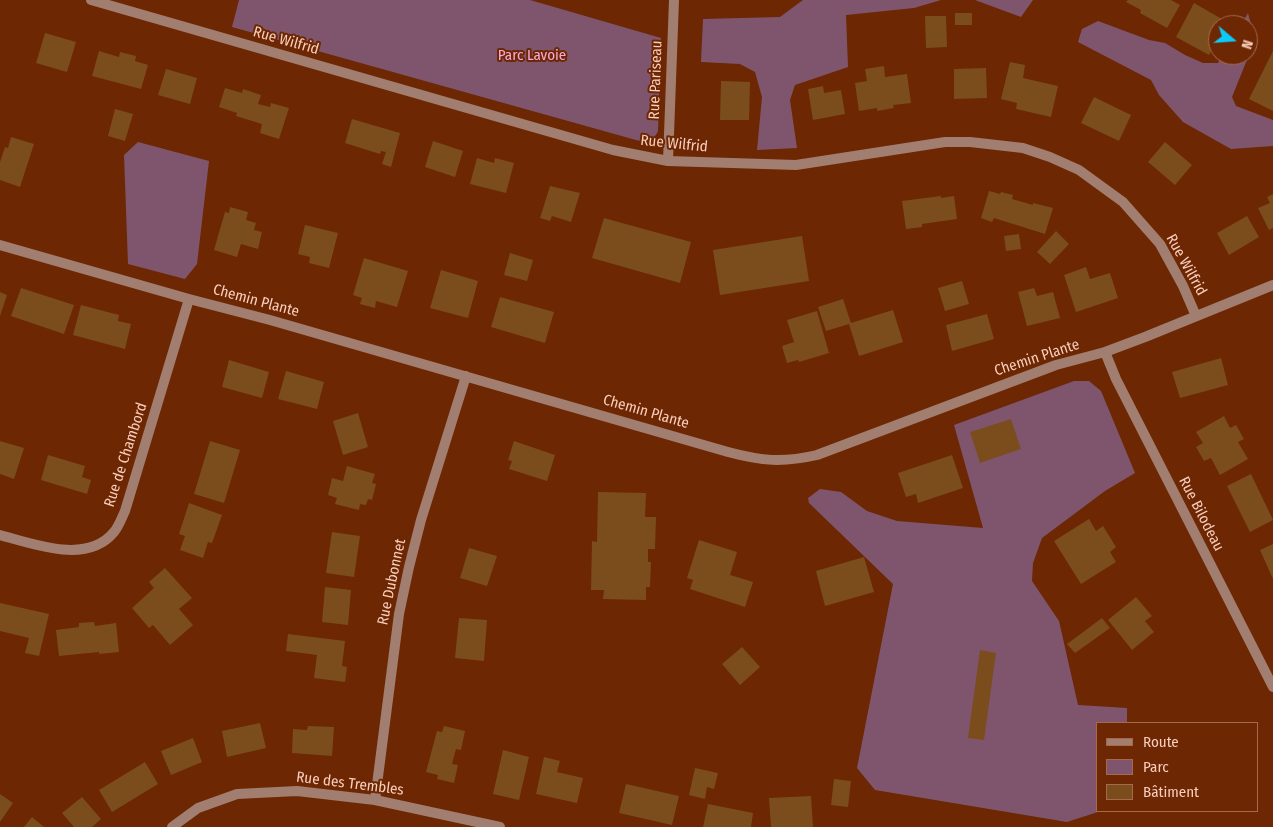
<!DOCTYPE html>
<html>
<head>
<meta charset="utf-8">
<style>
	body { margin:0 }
	#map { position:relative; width:1273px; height:827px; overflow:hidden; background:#6d2703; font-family:"Fira Sans Condensed",sans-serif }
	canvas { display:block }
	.legend { position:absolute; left:1096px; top:722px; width:162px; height:90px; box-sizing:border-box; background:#6d2703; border:1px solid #a56a4d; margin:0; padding:6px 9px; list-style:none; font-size:15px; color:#f9cebd }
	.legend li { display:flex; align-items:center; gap:10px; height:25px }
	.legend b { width:25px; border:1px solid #a56a4d }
	.north { position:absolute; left:1208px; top:15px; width:50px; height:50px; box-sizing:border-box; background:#6d2703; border:1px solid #a56a4d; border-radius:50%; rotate:108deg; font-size:14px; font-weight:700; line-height:20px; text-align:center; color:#f9cebd }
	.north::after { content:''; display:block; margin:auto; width:18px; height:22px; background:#0bcafa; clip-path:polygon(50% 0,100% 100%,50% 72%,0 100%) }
</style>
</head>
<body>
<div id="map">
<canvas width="1273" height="827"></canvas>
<ul class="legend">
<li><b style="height:6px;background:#a17e70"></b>Route</li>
<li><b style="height:14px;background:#7f556e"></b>Parc</li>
<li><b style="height:14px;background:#7b4d1d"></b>Bâtiment</li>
</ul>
<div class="north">N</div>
</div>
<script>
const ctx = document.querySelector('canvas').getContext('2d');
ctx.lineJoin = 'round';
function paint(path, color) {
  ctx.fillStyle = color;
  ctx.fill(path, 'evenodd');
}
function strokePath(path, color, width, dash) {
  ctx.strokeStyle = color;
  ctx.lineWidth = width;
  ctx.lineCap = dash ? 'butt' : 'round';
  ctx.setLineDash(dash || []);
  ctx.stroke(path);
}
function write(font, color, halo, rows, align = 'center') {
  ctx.font = font + ' "Fira Sans Condensed",sans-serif';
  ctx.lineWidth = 4;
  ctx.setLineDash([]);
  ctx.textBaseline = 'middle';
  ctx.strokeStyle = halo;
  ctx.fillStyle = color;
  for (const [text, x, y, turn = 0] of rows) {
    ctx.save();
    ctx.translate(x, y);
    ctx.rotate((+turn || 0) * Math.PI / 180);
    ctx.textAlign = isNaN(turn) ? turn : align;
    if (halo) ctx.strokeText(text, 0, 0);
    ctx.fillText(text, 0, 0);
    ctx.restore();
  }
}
const green = new Path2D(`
	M239 0H530L661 38 658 131C653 142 646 143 636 140L232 27Z
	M803 0H941L914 8 846 15 848 67 795 85 790 100 797 148 757 150 762 97 755 72 740 64 701 62 703 19 780 17Z
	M975 0H1033L1021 17Z
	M1248 13 1255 40 1232 97 1236 106 1273 120V146L1231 149 1183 122 1159 95 1151 80 1078 42 1082 29 1098 21 1149 40 1165 43 1185 55 1203 63H1218L1223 55H1248V25H1241Z
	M138 142 209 161 197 264 185 279 128 264 124 155Z
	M1074 381H1089L1101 391 1135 473 1105 491 1042 538 1033 563 1032 581 1059 621 1078 705 1127 708V723H1097V811H1101L1067 822 875 790 857 768 893 584 809 503 808 498 820 489 841 492 867 511 897 521 983 528 954 425Z`);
const building = new Path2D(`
	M1128 0H1171L1180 5 1167 28 1140 13 1141 10 1126 2Z
	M1194 3 1227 22 1226 25H1218V39L1209 55 1176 37Z
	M955 13H972V25H955Z
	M925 16H946L947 47 926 48Z
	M45 33 76 42 67 72 36 63Z
	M99 51 119 57 120 52 136 56 135 61 148 65 141 89 92 76Z
	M1273 51V111L1249 99Z
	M1010 62 1025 65 1023 78 1058 86 1051 117 1016 109 1017 103 1001 99Z
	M884 66 885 77 907 74 911 103 893 105 894 108 877 111V108L859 111 855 83 867 81 865 69Z
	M986 68 987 98 954 99V69Z
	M166 69 197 78 190 104 158 95Z
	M721 81 750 82 749 120H720Z
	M823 86 824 93 841 90 845 114 813 120 808 89Z
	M225 88 242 93 243 89 261 95 258 104 270 107 271 103 289 108 279 139 260 133 262 124 236 116 237 113 219 107Z
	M1094 97 1131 115 1119 141 1081 123Z
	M115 109 133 114 125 141 108 136Z
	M352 119 400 133 391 167 382 164 386 152 381 151 380 154 345 143Z
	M11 137 34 144 20 187 0 180V162L5 147 8 148Z
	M433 141 463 151 455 177 425 167Z
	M1165 142 1192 165 1175 185 1148 162Z
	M477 158 494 163 495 158 514 163 506 193 470 184Z
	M550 186 580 193 571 222 552 216 550 221 540 218Z
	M989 191 1000 194 1001 192 1013 195 1012 199 1033 205V203L1053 208 1045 234 994 218 992 222 981 218Z
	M1273 194V228L1269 230 1258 208 1270 203 1267 197Z
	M941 196V198L954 196 957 219 922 224V227L906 229 902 201Z
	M230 207 248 212 246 220 256 223 254 230 262 232 258 249 241 244 237 257 214 250 225 212 229 213Z
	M1247 216 1259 237 1229 255 1217 233Z
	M604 218 691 242 680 283 592 258Z
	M305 225 338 233 329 268 309 263 310 257 298 254Z
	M1056 231 1069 244 1050 264 1037 252Z
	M1019 234 1021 249 1006 251 1004 236Z
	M802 236 809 281 720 295 713 250Z
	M510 253 533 260 527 281 504 275Z
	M364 258 408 271 397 307 376 301 375 308 360 304 362 298 353 295Z
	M1086 267 1090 279 1110 273 1118 298 1076 312 1064 275Z
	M441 270 478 281 468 318 430 308Z
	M962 281 969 304 945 311 938 288Z
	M21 288 74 305 64 334 11 316Z
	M1034 288 1037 296 1053 292 1060 318 1027 326 1018 292Z
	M0 292 7 295 0 316Z
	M500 297 554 312 545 343 491 327Z
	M843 299 851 323 893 310 903 342 859 356 849 324 826 331 818 307Z
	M81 305 119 315 118 321 131 324 125 349 73 335Z
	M817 311 829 353 799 362 798 360 787 363 782 346 794 342 787 320Z
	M987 314 994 339 952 351 946 325Z
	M1221 358 1228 385 1180 398 1172 372Z
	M229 360 269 372 262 398 222 387Z
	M286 371 324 382 317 409 278 399Z
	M358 413 368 447 343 455 333 421Z
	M1224 416 1230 428 1236 425 1244 439 1238 442 1248 459 1220 475 1211 458 1204 461 1196 447 1203 443 1196 432Z
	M1011 419 1021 449 980 463 970 432Z
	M0 441 24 448 14 479 0 474Z
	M210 441 240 450 224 503 194 494Z
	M514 441 555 455 547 481 509 469 512 461 508 460Z
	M48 455 85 466 82 477 91 480 87 494 41 480Z
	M952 455 963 488 918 503 916 494 906 497 898 473Z
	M347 466 375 474 372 483 376 484 372 500 368 499 366 505 360 504 359 510 335 504 337 498 328 495 332 478 343 481Z
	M1251 474 1273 520 1250 532 1227 486Z
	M598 492 646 493 645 517H656L655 549H648V562H651L650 587H646V600L603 599 604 590H591L592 541 597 542Z
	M189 503 222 515 212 543 208 542 203 558 180 550 185 536 179 534Z
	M1089 519 1096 531 1103 526 1116 547 1110 552 1116 562 1081 584 1054 541Z
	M332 532 360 536 354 577 326 573Z
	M699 540 737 552 730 575 753 582 745 607 690 589 693 580 687 578Z
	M1273 544V579L1260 550Z
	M469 548 497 556 487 586 460 578Z
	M864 557 874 592 825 606 816 571Z
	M165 568 192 598 179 609 193 625 170 645 153 625 149 628 132 608 154 588 149 582Z
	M325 587 351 590 348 625 322 622Z
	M1136 597 1152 616 1145 621 1154 632 1132 650 1108 620Z
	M0 603 49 614 39 656 25 653 29 638 0 631Z
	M459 618 487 620 484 661 455 658Z
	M1102 618 1110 628 1075 653 1067 644Z
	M94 622 95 626 116 623 119 652 99 654V652L59 656 56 630 79 627V623Z
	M288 634 345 641 342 666 347 667 345 682 314 678 317 655 286 651Z
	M742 647 760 667 740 685 722 664Z
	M980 650 996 653 984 740 968 738Z
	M260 723 266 748 227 757 222 731Z
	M308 726 334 727 332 756 292 753 293 729 307 730Z
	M444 726 465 731 461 750 456 749 452 764 458 765 454 783 437 779 438 775 426 772 437 731 442 732Z
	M193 738 202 762 171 775 161 751Z
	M503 750 529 757 519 800 493 794Z
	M544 757 560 761 557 772 583 778 577 803 536 794Z
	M145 762 158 784 112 812 99 790Z
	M695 768 718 773 714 789 707 787 705 799 689 795Z
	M834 779 851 781 848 807 831 805Z
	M626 784 679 796 672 825 619 813Z
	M0 794 13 803 0 822Z
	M811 796 813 827H771L769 798Z
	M82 797 101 819 92 827H74L62 813Z
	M708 804 753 813 751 827H703Z
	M32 817 44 827H24Z`);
const street = new Path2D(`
	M91 0 613 150 668 161 796 165 945 142H970L1023 148 1050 157 1079 170 1123 202 1160 244 1183 286 1196 316
	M668 161 674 0
	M0 245 189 299 270 320 728 452C762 461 782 463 817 455L1056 365 1105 352 1145 337 1273 285
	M1105 352 1116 379 1273 687
	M0 535C34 544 87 565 114 532 119 526 122 517 125 511L189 299
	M375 800 399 614 409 567 421 520 466 376
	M172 827 198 808 237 794 297 791 375 800 500 827`);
const streetNames = [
	["Rue Wilfrid",286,41,16],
	["Rue Pariseau",656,80,-88],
	["Rue Wilfrid",674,144,6],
	["Rue Wilfrid",1186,265,61],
	["Chemin Plante",256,301,15],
	["Chemin Plante",1037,358,-18],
	["Chemin Plante",646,412,16],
	["Rue de Chambord",126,455,-72],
	["Rue Bilodeau",1201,514,63],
	["Rue Dubonnet",392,582,-78],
	["Rue des Trembles",350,784,7]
];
const parkNames = [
	["Parc Lavoie",532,56]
];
paint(green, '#7f556e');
paint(building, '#7b4d1d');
strokePath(street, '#a17e70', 10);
write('15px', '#f9cebd', '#6d2703', streetNames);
write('15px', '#f8a8d8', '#6d2703', parkNames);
</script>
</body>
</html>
